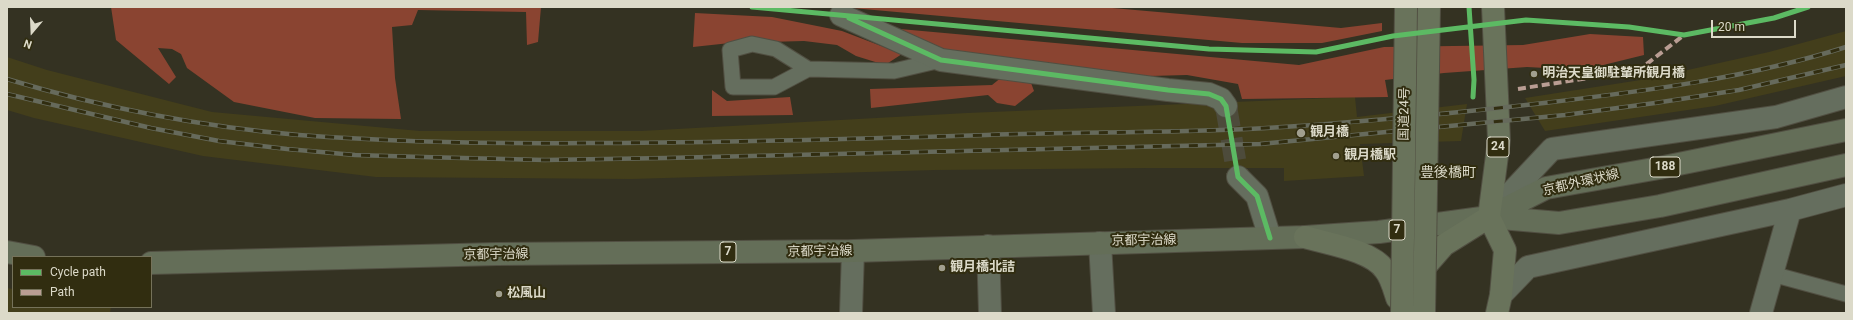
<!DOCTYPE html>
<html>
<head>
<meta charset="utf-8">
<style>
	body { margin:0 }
	#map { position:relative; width:1853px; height:320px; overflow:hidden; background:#343222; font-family:Roboto,sans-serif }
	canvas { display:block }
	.frame { position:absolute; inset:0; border:8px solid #dcdac9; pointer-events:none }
	.legend { position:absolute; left:12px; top:256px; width:140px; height:52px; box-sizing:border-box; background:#312d10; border:1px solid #75725a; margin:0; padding:5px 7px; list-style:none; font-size:12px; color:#dcdac9 }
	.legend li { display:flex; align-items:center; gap:8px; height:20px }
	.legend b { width:20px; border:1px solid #75725a }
	.north { position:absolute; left:12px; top:12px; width:40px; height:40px; -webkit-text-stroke:3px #312d10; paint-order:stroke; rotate:199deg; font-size:11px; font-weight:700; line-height:16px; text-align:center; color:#dcdac9 }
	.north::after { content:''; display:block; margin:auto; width:14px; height:18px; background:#dcdac9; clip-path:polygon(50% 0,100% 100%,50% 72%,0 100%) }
	.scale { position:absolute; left:1711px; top:20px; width:85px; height:18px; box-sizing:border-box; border:2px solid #dcdac9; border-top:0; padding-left:5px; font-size:12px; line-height:14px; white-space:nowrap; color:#dcdac9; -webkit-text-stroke:3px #312d10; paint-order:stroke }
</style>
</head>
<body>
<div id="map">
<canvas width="1853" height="320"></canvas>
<div class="frame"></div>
<ul class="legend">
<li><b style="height:5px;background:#5cba63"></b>Cycle path</li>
<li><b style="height:5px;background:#b99d93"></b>Path</li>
</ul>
<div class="north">N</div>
<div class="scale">20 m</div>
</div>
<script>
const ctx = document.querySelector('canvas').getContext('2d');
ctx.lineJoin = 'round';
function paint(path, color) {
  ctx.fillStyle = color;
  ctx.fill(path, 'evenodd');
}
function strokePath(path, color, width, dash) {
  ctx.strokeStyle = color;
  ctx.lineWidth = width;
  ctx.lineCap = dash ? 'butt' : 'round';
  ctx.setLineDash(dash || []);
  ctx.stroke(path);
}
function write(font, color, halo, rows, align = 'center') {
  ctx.font = font + ' Roboto,"Noto Sans JP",sans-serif';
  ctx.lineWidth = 4;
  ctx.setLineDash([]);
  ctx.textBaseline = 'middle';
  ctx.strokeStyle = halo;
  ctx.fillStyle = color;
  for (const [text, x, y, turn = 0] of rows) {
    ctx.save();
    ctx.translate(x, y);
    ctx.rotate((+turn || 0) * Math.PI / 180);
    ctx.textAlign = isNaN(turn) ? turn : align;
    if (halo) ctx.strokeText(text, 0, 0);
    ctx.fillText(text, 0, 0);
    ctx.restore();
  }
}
const built = new Path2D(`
	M1846 31V76L1715 106 1545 131 1525 98 1647 79 1769 52Z
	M7 57 47 70 212 112 420 131H641L967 113 1355 97 1357 117 1467 104 1461 141 1360 144 1364 176 1284 181V168H1147L935 170 631 179 376 177 203 156 34 118 7 110Z
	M7 288 13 289V307H111L110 313H7Z`);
const green = new Path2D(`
	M111 7H541L538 42 527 45 526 12 418 10 412 25 392 27 395 78 401 119 315 118 234 102 187 68 181 54 172 49 158 48 176 77 169 84 116 40Z
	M841 7H1101L1341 28 1382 23V31L1322 43H1242Z
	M695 13 772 17 842 31 902 54 885 65 856 56 837 45 804 41 730 43 693 47Z
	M889 28 1299 65 1384 47 1523 45 1590 34 1643 37 1644 55 1583 70 1527 67 1444 73 1385 80 1388 97 1242 99 1238 84 1187 75 1114 77 965 57Z
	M1002 77 1030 80 1034 91 1015 106 997 103 988 95 871 108 870 89 992 85Z
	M712 90 727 101 790 97 793 115 712 116Z`);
const streetTunnel = new Path2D(`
	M1226 106 1238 177`);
const lane = new Path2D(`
	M808 69 776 49 752 44 730 50 733 87H774L808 69 894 71 941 60
	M1772 274 1846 294`);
const street = new Path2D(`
	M841 15 941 60 1168 90 1209 94 1221 99 1226 106
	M1238 177 1257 196 1270 238
	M1489 216 1552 149 1776 117 1846 97
	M1100 243 1104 313
	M988 246 990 313
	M1501 295 1528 267 1790 210 1846 195
	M851 313 853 251
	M1761 313 1790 210`);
const primary = new Path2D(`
	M1489 217 1546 188 1659 168 1846 130
	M7 252 34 257
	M151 263 497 254 853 251 1305 237 1379 232 1489 217 1559 223 1660 206 1846 165`);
const highway = new Path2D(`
	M1493 7 1499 140 1489 217 1505 250 1501 295 1497 313
	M1305 237C1328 244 1371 250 1385 270 1391 277 1394 289 1397 298
	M1416 277 1444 245 1489 217`);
const rail = new Path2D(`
	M7 79C99 107 203 127 299 135 395 142 491 144 587 143 721 143 854 139 987 135 1074 132 1161 133 1248 129 1347 124 1446 114 1544 103 1646 91 1748 78 1846 47
	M7 94 151 128 219 141 287 149 355 155 422 157 545 160 666 158 1260 144 1565 115 1655 103 1739 90 1846 65`);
const highwayBridge = new Path2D(`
	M1402 313 1406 7
	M1424 313 1429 7`);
const quiet = new Path2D(`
	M1518 89 1639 70 1684 35`);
const cycleway = new Path2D(`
	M752 7 1209 49 1316 52 1393 36 1526 20 1629 27 1684 35 1774 18 1808 7
	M1469 7 1474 80 1473 97
	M849 18 941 60 1168 90 1209 94 1221 99 1226 106 1238 177 1257 196 1270 238`);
const markers = [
	[1534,74,4,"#a19f8f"],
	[1301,133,5,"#a19f8f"],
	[1336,156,4,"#a19f8f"],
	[942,268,4,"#a19f8f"],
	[499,294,4,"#a19f8f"]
];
const shields = [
	[1498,147,22],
	[1665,167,30],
	[1397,230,16],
	[728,252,16]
];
const shieldNames = [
	["24",1498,147],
	["188",1665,167],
	["7",1397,230],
	["7",728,252]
];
const poiNames = [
	["明治天皇御駐輦所観月橋",1542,74],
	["観月橋",1310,133],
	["観月橋駅",1344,156],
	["観月橋北詰",950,268],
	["松風山",507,294]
];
const streetNames = [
	["国道24号",1405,114,-89],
	["京都外環状線",1581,183,-13],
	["京都宇治線",1144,241,-1],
	["京都宇治線",820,252,-1],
	["京都宇治線",496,255,-1]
];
const neighbourhoodNames = [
	["豊後橋町",1448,173]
];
paint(built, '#433e1b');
paint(green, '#8a4431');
strokePath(streetTunnel, '#4d4b3b', 22, [22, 11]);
strokePath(lane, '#514f42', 17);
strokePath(street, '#514f42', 24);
strokePath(primary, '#514f42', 24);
strokePath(highway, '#514f42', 24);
strokePath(lane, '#656e5e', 15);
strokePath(street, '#656e5e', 22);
strokePath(primary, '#646e58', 22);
strokePath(highway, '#69735b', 22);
strokePath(rail, '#666a5c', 4.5);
strokePath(rail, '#312d10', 3, [9]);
strokePath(highwayBridge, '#514f42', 24, []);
strokePath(highwayBridge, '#69735b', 22);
strokePath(quiet, '#b99d93', 4, [8, 4]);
strokePath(cycleway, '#5cba63', 5);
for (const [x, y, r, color] of markers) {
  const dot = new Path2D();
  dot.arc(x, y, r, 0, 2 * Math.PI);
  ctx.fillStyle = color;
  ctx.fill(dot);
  strokePath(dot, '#312d10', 1.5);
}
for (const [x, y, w] of shields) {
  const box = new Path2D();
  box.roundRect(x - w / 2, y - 10, w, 20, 3);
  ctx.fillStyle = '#312d10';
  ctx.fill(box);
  strokePath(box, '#dcdac9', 1);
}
write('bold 12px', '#dcdac9', null, shieldNames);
write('bold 13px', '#dcdac9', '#312d10', poiNames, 'left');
write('13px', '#dcdac9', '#312d10', streetNames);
write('14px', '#dcdac9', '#312d10', neighbourhoodNames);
</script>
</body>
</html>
